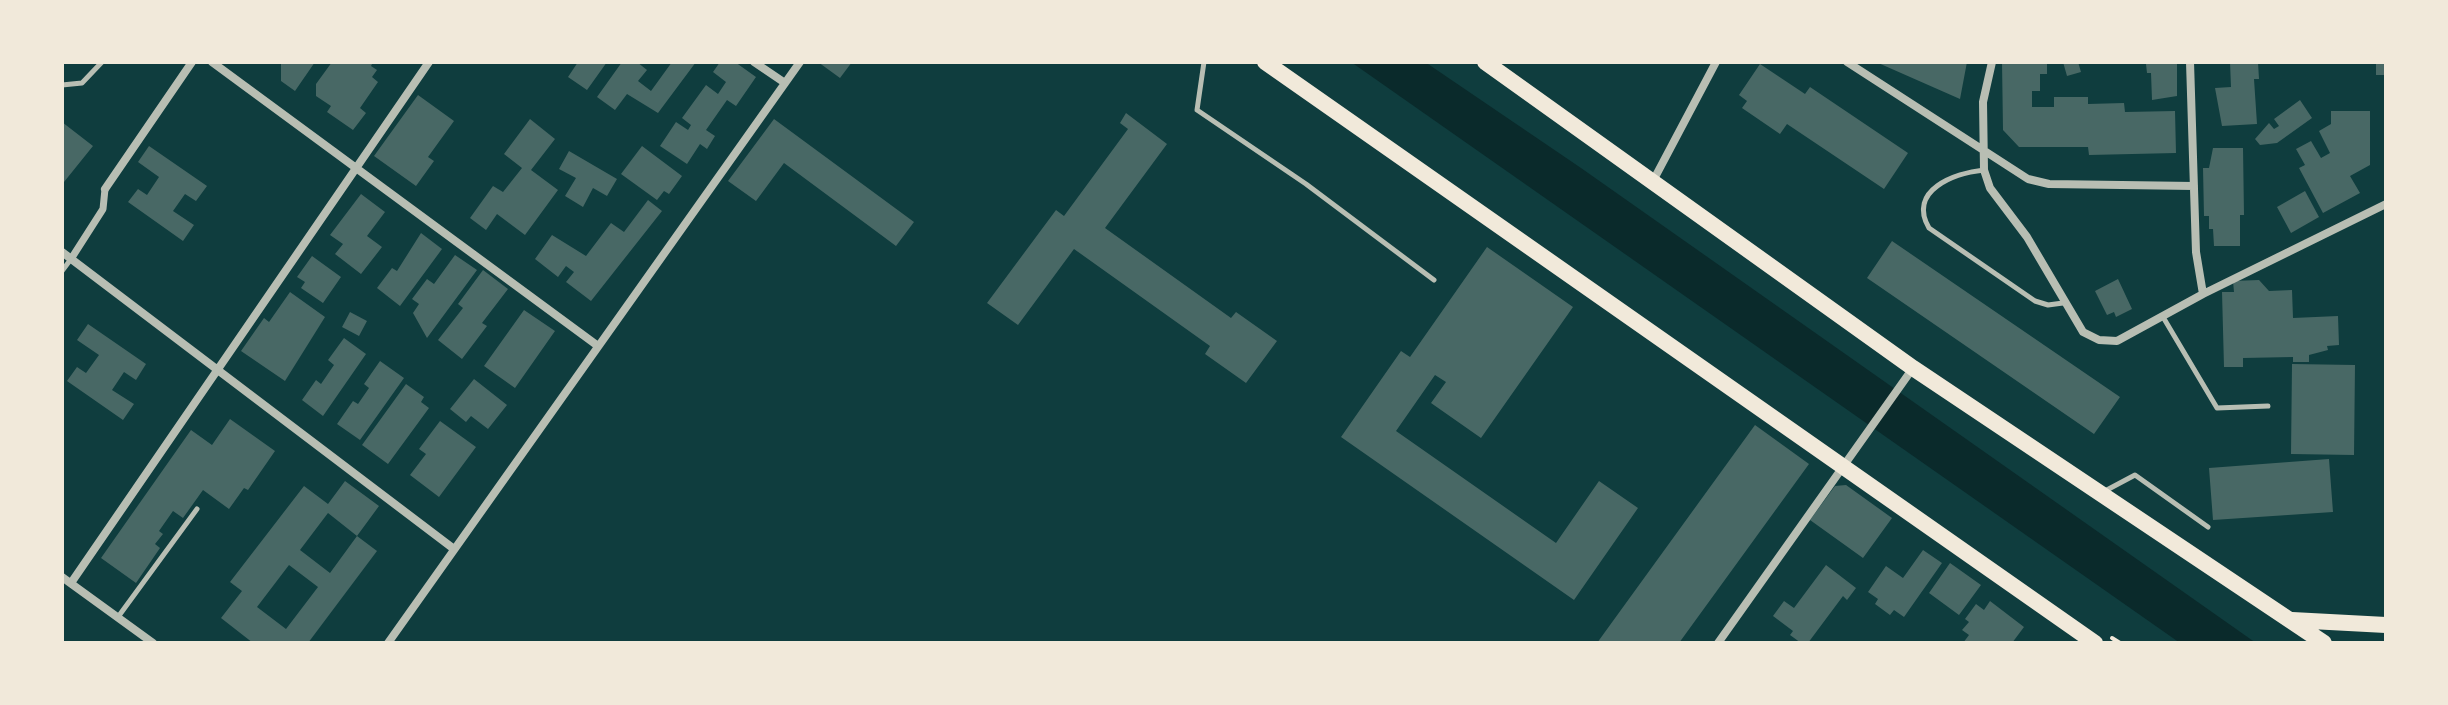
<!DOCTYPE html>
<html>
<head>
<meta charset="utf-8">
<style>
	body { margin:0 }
	#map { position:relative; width:2448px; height:705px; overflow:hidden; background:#0f3d3e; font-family:Georgia,serif }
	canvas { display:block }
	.frame { position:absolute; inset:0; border:64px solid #f1e9da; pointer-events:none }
</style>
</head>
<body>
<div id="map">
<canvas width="2448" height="705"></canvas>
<div class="frame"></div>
</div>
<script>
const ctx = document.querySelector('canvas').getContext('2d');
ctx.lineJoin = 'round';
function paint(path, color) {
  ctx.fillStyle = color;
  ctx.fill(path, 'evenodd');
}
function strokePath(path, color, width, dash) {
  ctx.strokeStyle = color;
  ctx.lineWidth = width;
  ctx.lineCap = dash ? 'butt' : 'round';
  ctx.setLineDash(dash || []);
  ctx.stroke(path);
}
const water = new Path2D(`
	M1351 62H1425L1581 168 2256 643H2180Z`);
const building = new Path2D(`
	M281 62H315L295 91 281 81Z
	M332 62H373L371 66 377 70 372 77 378 82 360 108 366 113 353 130 327 112 331 106 316 96V84Z
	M578 62H607L587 90 568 77Z
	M622 62H637L647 70 638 81 651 91 672 62H696L658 113 627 94 615 110 597 97Z
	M720 62H735L756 77 736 106 727 100 706 130 715 136 707 149 700 144 687 164 660 146 676 122 688 130 691 125 682 118 706 85 718 94 726 82 713 72Z
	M818 62H852L840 78Z
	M1876 62H1967L1960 99Z
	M2002 62H2047V74H2040V91H2032V107H2054V97H2088V104L2124 103 2125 112 2175 111 2176 153 2089 155 2088 147H2019L2003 130Z
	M2063 62H2078L2081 72 2067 76Z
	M2177 62V96L2152 100 2151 73H2147L2146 64Z
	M2230 62H2258L2259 79H2254L2257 124 2222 126 2215 88 2231 87Z
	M2376 62H2386V75H2376Z
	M1760 64 1805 94 1810 87 1908 153 1884 189 1787 124 1780 134 1742 108 1747 101 1739 95Z
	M418 95 454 121 428 157 434 161 416 186 374 156Z
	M2300 100 2312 118 2277 143 2260 145 2255 139 2269 123 2274 129 2279 126 2274 119Z
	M2331 111H2370V165L2350 176 2360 193 2323 213 2299 168 2305 165 2296 149 2311 141 2321 158 2330 153 2319 131 2331 124Z
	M1126 113 1167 144 1105 228 1231 318 1236 312 1277 341 1246 383 1205 354 1210 346 1074 249 1018 325 987 303 1056 210 1064 216 1128 129 1120 123Z
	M530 119 555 139 531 170 558 190 525 235 497 214 486 230 470 218 493 186 503 192 522 168 504 154Z
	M774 119 914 222 896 246 784 163 756 201 728 181Z
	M62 122 93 146 64 182 62 181Z
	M149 146 207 186 196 201 185 194 173 211 194 225 183 241 128 202 138 189 147 195 159 177 138 162Z
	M642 146 682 176 669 194 664 191 657 200 621 174Z
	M2213 148H2243L2244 215H2240V246H2214L2213 229H2209V216H2204L2203 168H2209Z
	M569 151 617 179 607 196 593 188 583 207 565 196 576 178 559 169Z
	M2305 191 2319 217 2291 233 2277 207Z
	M361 194 385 212 367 236 382 247 361 274 335 254 343 244 330 235Z
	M648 200 662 211 591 301 566 282 574 272 566 266 558 277 535 259 552 235 586 256 611 223 624 232Z
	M421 233 442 249 400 306 377 288 392 268 397 271Z
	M1892 241 2120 397 2094 434 1867 278Z
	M1487 247 1573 307 1481 438 1431 403 1446 382 1435 375 1396 431 1556 543 1599 481 1638 508 1574 600 1341 437 1401 351 1410 357Z
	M455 255 477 270 427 338 413 313 419 304 412 299 427 279 434 284Z
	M312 256 341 277 323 303 301 288 305 282 297 277Z
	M483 270 508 289 482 323 487 326 462 359 438 340 463 308 458 304Z
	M2118 279 2132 309 2116 317 2114 312 2107 315 2095 291Z
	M2259 280 2269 291 2292 290 2293 318 2338 316 2339 345 2327 346 2328 350 2309 355V362H2293V357L2243 358V367H2224L2222 292H2234L2233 281Z
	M290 292 325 317 285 381 241 351 264 318 269 322Z
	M524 310 555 331 515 388 484 366Z
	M350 312 367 321 359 336 342 327Z
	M88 324 146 364 136 380 124 372 112 390 134 404 123 420 67 381 77 367 86 373 99 355 77 340Z
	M344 338 366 354 323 416 302 400 316 380 321 384 334 365 328 360Z
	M380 361 404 378 360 440 337 424 353 401 358 404 369 388 364 384Z
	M2292 364 2355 365 2354 455 2291 454Z
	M474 379 507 405 488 429 471 416 466 422 450 409Z
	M406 384 424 397 421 402 429 408 388 464 362 445Z
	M230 419 275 451 248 490 244 488 229 509 203 490 183 518 173 511 159 531 163 534 155 544 160 548 136 583 101 558 191 430 212 445Z
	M440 421 476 447 439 497 410 475 426 454 419 449Z
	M1755 425 1809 464 1679 643H1597Z
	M2329 459 2333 512 2213 520 2209 468Z
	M345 481 379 506 357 536 328 513 300 550 330 573 357 536 377 551 308 643H253L221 618 242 591 230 582 304 486 328 504ZM289 565 318 587 286 629 257 607Z
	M1846 485 1892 518 1863 558 1810 520 1835 486Z
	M1923 550 1942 563 1904 617 1894 610 1890 615 1875 604 1878 599 1868 592 1886 566 1903 578Z
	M1950 563 1981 585 1959 615 1929 593Z
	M1826 565 1856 588 1847 600 1843 596 1808 643H1801L1790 635 1793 631 1773 616 1784 601 1794 608Z
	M1990 601 2024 627 2012 643H1963L1969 635 1962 630 1969 622 1965 619 1976 604 1984 610Z`);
const path = new Path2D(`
	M2112 638 2120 643`);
const service = new Path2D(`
	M1204 62 1197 110 1306 184 1434 280
	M62 85 82 83 102 62
	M1984 170C1955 173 1907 190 1929 228L2035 301 2048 305 2063 303
	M62 271 71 259
	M2163 317 2217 408 2268 406
	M2103 492 2135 475 2208 527
	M118 617 197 509`);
const pedestrian = new Path2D(`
	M71 259 103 209 105 189`);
const minor = new Path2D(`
	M212 62 598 346
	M754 62 785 83
	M1847 62 2028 179 2049 184 2194 186
	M1992 62 1983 102 1984 170 1990 188 2027 237 2083 332 2099 340 2117 341 2203 294 2386 204
	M2190 62 2196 252 2203 294
	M1653 181 1716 62
	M105 189 192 62
	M62 252 454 549
	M62 577 153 643
	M71 583 429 62
	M388 643 800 62
	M1718 643 1913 368`);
const secondary = new Path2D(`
	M1265 62 2095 643
	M1485 62 1913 368 2324 643
	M2292 620 2386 625`);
paint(water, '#0a2a2b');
paint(building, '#486865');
strokePath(path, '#f1e9da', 4);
strokePath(service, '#b8beb3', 5);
strokePath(pedestrian, '#b8beb3', 7);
strokePath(minor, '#b8beb3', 8);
strokePath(secondary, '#f1e9da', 16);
</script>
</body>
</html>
